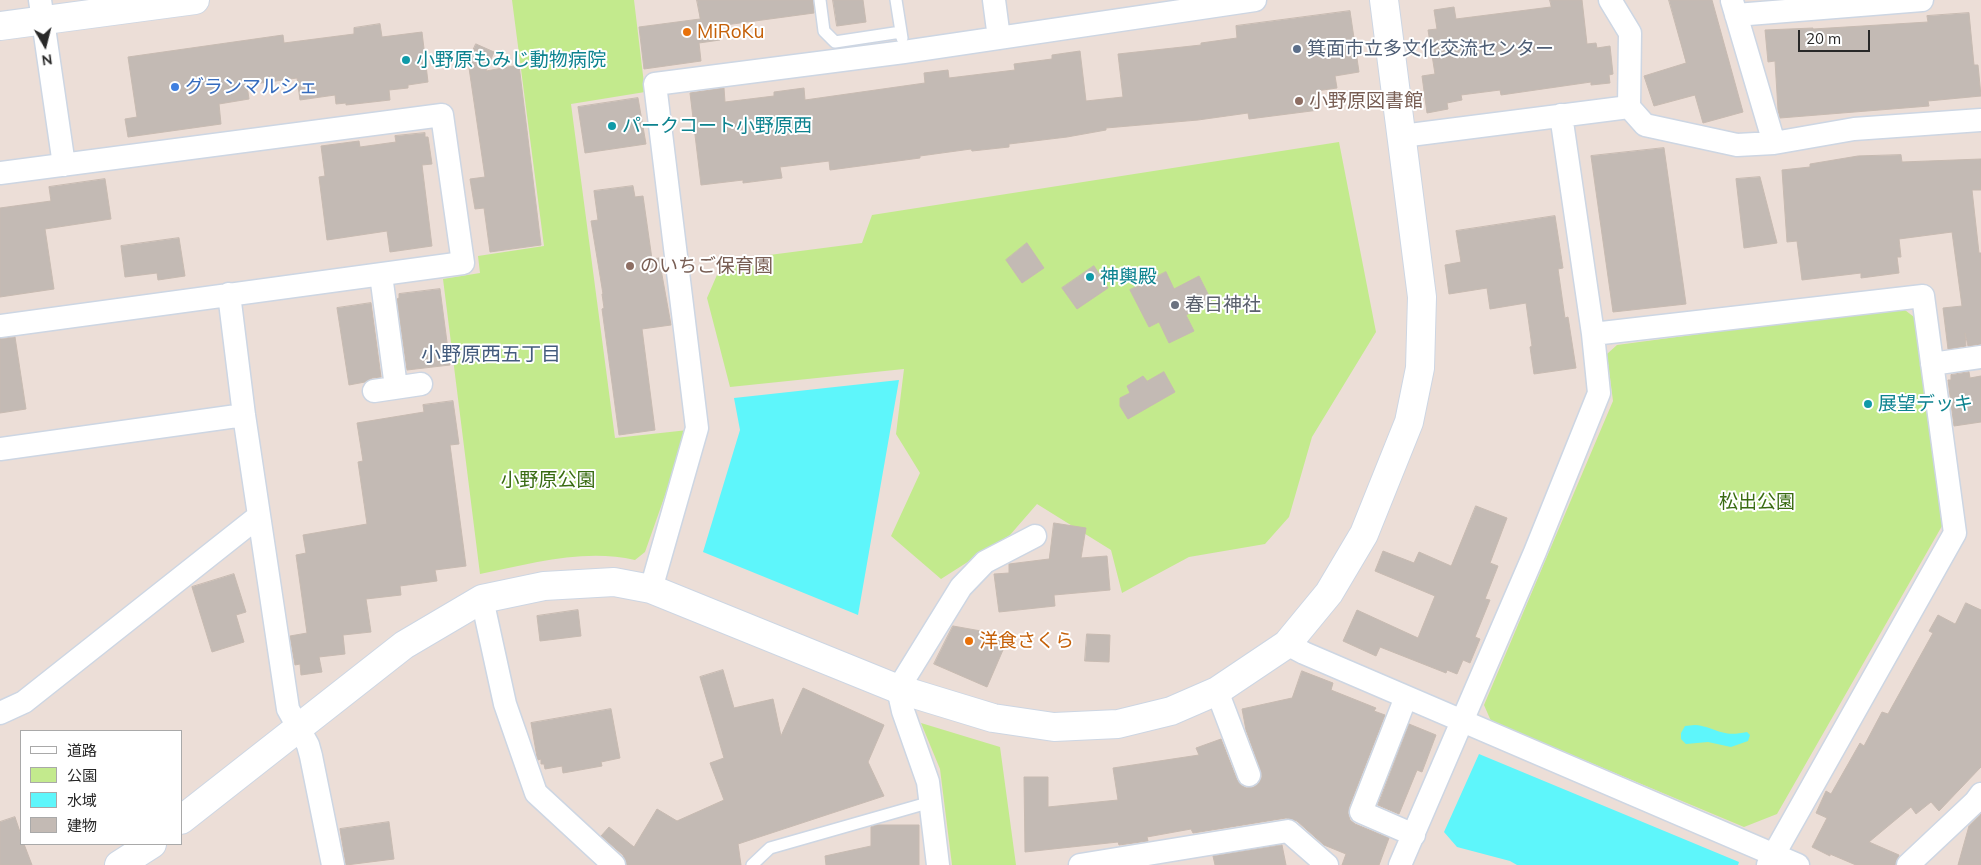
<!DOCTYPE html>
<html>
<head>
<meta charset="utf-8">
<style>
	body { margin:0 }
	#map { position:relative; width:1981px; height:865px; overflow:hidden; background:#ecded7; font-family:Mulish,"Noto Sans JP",sans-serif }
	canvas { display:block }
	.legend { position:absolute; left:20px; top:730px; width:162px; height:115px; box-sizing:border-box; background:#fff; border:1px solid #a9a9a9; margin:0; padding:6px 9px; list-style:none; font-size:15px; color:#282828 }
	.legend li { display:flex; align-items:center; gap:10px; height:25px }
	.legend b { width:25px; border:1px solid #a9a9a9 }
	.north { position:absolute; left:20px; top:20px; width:50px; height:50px; -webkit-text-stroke:4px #fff; paint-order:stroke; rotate:172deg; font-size:14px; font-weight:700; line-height:20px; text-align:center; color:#282828 }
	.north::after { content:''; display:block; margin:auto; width:18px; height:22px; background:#282828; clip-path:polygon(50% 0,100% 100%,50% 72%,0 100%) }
	.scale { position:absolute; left:1798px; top:30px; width:72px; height:22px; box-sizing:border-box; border:2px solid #282828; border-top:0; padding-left:6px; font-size:15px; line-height:18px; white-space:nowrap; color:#282828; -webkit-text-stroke:4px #fff; paint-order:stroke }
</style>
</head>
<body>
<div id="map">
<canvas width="1981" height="865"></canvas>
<ul class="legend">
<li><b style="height:6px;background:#fff"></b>道路</li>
<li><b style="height:14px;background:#c3ea8d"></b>公園</li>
<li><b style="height:14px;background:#5ef6fb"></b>水域</li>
<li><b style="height:14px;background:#c3bab4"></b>建物</li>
</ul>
<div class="north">N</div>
<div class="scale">20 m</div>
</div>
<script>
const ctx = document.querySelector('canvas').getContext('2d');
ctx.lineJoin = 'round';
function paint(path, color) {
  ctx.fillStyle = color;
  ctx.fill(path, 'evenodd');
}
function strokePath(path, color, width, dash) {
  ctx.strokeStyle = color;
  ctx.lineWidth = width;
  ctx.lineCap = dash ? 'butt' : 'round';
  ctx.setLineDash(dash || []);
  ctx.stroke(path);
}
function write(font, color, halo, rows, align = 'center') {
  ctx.font = font + ' Mulish,"Noto Sans JP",sans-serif';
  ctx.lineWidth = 4;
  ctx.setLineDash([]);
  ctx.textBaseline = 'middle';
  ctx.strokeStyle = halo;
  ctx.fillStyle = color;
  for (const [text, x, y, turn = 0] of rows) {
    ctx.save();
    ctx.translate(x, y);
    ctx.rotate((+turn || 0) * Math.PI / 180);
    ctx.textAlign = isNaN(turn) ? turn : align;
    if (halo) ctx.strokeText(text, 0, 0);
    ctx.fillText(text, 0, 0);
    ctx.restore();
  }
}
const green = new Path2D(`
	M512 0H634L645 92 571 104 615 438 688 430 645 552 635 560C584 548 530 564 480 574L443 279 480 273 478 256 544 246Z
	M1339 142 1376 332 1312 437 1289 517 1265 544 1189 557 1122 593 1111 550 1037 504 1010 535 941 579 891 536 920 473 896 434 904 369 730 387 707 298 723 261 862 243 872 215Z
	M1901 307 1914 317 1942 526 1777 814 1744 827 1491 721 1484 705 1613 401 1607 354 1617 345Z
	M921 723 1000 747 1016 865H952L940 769Z`);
const water = new Path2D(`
	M899 380 858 615 703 552 740 430 734 398Z
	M1695 725C1717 727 1720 738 1747 732L1750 735 1748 741 1731 747 1708 742 1686 744 1681 739V733L1685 726Z
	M1479 754 1739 862 1738 865H1517L1510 861 1457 847 1444 832Z`);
const building = new Path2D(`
	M697 0H813L814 13 718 26 720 40 699 43 701 61 644 69 639 27 700 19Z
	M833 0H863L866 22 837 26Z
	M1550 0H1582L1587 44 1596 43 1597 48 1610 46 1613 74 1609 75 1610 83 1591 85V82L1501 95 1500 90 1461 95 1462 100 1447 103 1448 109 1427 113 1422 76 1435 74 1428 30 1437 29 1434 10 1454 7 1456 19 1551 7Z
	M1669 0H1712L1743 112 1703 123 1695 95 1654 106 1644 76 1686 63Z
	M1350 11 1359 72 1335 76 1337 88 1316 91 1319 110 1249 119 1248 113 1198 120 1106 128V130L1067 137 1009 144V147L972 151 971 149 920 156V158L830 170 829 161 780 167 782 178 743 183V180L701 185 690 93 724 88 725 102 774 96V92L804 88 805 100 925 83 924 73 948 70 949 78 1015 70 1014 64 1052 59V55L1080 51 1086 101 1123 97 1118 54 1201 45V43L1237 38 1236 26Z
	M1969 13 1974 65H1978L1981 96 1928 101 1929 106 1780 118 1778 110 1775 61 1768 62 1765 30 1813 28V29L1928 22 1927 16Z
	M380 24 382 37 422 32 428 82 408 85V88L389 90 390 100 346 105V103L336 104 335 95 300 100 297 78 247 85 249 99 219 104 221 124 128 137 125 119 137 117 128 57 283 35 284 43 354 34V28Z
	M476 44 494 52 486 71 519 65 541 245 490 252 484 208 475 209 470 179 485 177 468 61Z
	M638 98 646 144 585 153 578 107Z
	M425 133V137H428L432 164 422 165 432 246 390 252 387 231 327 240 319 177 325 176 321 146 359 141 360 147 396 142 395 136Z
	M1664 148 1686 304 1613 312 1591 156Z
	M1901 155 1902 162 1981 159V190H1972L1979 253H1981V344L1968 346 1965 333 1966 346 1948 349 1943 308 1962 306 1952 232 1899 239 1901 257H1897L1899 273 1861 278V273L1802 280 1797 241 1787 242 1782 170 1810 167V164L1858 156Z
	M1760 177 1777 243 1744 248 1736 179Z
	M105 179 111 219 45 229 54 289 0 297V208L51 201 49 187Z
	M633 186 635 197 643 196 652 259 659 258 671 325 642 329 655 430 619 435 602 309 604 308 602 294H603L591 221 598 220 594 191Z
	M1555 216 1563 268 1558 269 1565 318 1568 317 1576 368 1534 374 1530 347 1532 346 1526 303 1490 309 1487 288 1449 294 1445 265 1461 262 1456 231Z
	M179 238 185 276 158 280 157 273 125 277 121 246Z
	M1027 243 1044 268 1022 283 1006 260Z
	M1094 266 1108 288 1077 309 1062 288Z
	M1166 272 1174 289 1199 276 1212 302 1186 315 1194 331 1169 343 1159 322 1149 327 1130 290Z
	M440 289 450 365 407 370 397 299 399 298V294Z
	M371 303 381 377 372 378 365 382 349 385 337 308Z
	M15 337 26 409 0 413V339Z
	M1164 372 1175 392 1128 419 1120 406V398L1130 393 1127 386 1143 376 1147 381Z
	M1969 372 1970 378 1981 376V422L1954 426 1948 380H1951V375Z
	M453 401 459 444 450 445 466 566 435 570 437 581 400 586 401 595 366 599 371 632 343 635 345 654 319 657 322 672 301 675 300 664 295 665 290 636 307 633 296 555 306 553 303 535 367 524 358 462 363 461 357 423 424 412 423 405Z
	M1476 506 1507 518 1490 563 1498 566 1485 599 1490 600 1475 637 1480 639 1470 663 1463 660 1457 674 1447 670 1446 673 1380 647 1376 656 1343 641 1357 610 1418 638 1435 596 1375 571 1383 551 1414 563 1419 552 1451 566Z
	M1054 523 1086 528 1081 558 1107 556 1110 590 1054 595 1055 606 999 612 994 574 1009 573V564L1049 559Z
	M234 574 246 612 236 615 244 642 212 652 192 587Z
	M1966 603 1981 610V767L1939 811 1931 802 1916 814 1911 807 1869 842 1899 855 1895 865H1856L1830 854V856L1812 847 1827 818 1816 813 1826 791 1831 794 1860 743 1864 746 1882 712 1888 714 1933 633 1929 631 1938 615 1955 624Z
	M578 610 581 636 540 641 537 616Z
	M953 626 1009 636 987 687 934 664Z
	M1087 634 1110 635 1109 662 1085 661Z
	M723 670 734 708 773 699 781 736 803 688 884 725 868 762 884 796 738 844 741 865H627L623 855 601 836 609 827 634 847 657 809 677 821 724 800 710 763 724 758 700 677Z
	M1302 671 1333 683 1331 690 1376 708 1374 711 1385 715 1349 807 1348 813 1350 820 1355 824 1389 838 1379 865H1342L1346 854 1324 845 1297 821 1286 818 1193 833 1191 829 1147 837 1148 841 1119 845 1118 842 1025 852 1024 777H1048V807L1118 800 1113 768 1199 755 1196 748 1221 739 1237 780 1241 785 1246 788 1254 787 1259 783 1262 777 1261 771 1246 730 1242 709 1292 698Z
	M611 709 620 758 601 762 602 766 563 773 562 766 545 769 544 764H541V759L538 760 537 757 531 723Z
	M1409 724 1436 735 1422 772 1417 770 1399 814 1378 805Z
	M1981 814V865H1958L1969 826Z
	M15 817 21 835V844H24L32 865H0V822Z
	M389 822 394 859 346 865 340 829Z
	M877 825H919V865H826L825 856 871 846V827Z
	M1282 845 1286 865H1215L1213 856Z`);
const lane = new Path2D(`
	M820 0 824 31 835 42 901 32
	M896 0 902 38
	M752 865 770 848 931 802`);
const street = new Path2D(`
	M40 0 64 165
	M994 0 999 38
	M1610 0 1630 33 1629 107 1645 125 1737 145 1774 143 1854 129 1981 120
	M1732 1 1774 143
	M1736 15 1922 0
	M1402 136 1629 107
	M0 173 442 115 463 263 0 326
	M381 275 396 387
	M229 294 244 415 288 709 308 745 311 756 333 865
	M1593 334 1923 296 1955 533 1768 865
	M1932 364 1981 357
	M374 391 421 384
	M0 449 244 415
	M651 589 697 428 655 84 904 52 1255 0
	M482 599 505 704 536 793 614 865
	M1287 644 1304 653 1798 865
	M1217 691 1249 775
	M1406 697 1361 812 1414 835
	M0 713 24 702 259 516
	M938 865 928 782 903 711 898 689 961 587 985 562 1035 536
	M1080 865 1288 831 1327 865
	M1400 865 1535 552 1599 393 1593 334 1561 115
	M1908 865 1975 802 1981 794`);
const secondary = new Path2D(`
	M0 26 195 0
	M181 820 404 645 482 599 544 586 614 582 651 589 898 689 993 718 1054 727 1118 724 1171 711 1217 691 1287 644 1329 593 1364 534 1409 422 1420 368 1422 297 1384 0
	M119 865 152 844`);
const markers = [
	[687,32,5,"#e8710a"],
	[1297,49,5,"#5c6f8a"],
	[406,60,5,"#0f9aa8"],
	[175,87,5,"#3f7fe0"],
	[1299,101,5,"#8d6e63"],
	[612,126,5,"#0f9aa8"],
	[630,266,5,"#8d6e63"],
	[1090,277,5,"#0f9aa8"],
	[1175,305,5,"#6b7280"],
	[1868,404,5,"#0f9aa8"],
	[969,641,5,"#e8710a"]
];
const foodNames = [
	["MiRoKu",697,32],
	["洋食さくら",979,641]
];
const serviceNames = [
	["箕面市立多文化交流センター",1307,49]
];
const cultureNames = [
	["小野原もみじ動物病院",416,60],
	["パークコート小野原西",622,126],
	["神輿殿",1100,277],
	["展望デッキ",1878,404]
];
const shopNames = [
	["グランマルシェ",185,87]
];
const educationNames = [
	["小野原図書館",1309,101],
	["のいちご保育園",640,266]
];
const worshipNames = [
	["春日神社",1185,305]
];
const parkNames = [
	["小野原公園",548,480],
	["松出公園",1757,502]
];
const neighbourhoodNames = [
	["小野原西五丁目",491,355]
];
paint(green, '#c3ea8d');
paint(water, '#5ef6fb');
paint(building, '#c3bab4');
strokePath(building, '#c7bab1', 1);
strokePath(lane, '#cdd6e3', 14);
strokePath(street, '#cdd6e3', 25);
strokePath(secondary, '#cdd6e3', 30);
strokePath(lane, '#fff', 11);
strokePath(street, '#fff', 22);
strokePath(secondary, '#fff', 28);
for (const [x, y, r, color] of markers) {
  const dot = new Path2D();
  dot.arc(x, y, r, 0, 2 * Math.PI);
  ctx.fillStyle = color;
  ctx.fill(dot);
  strokePath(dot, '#fff', 2);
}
write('19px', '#c56008', '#fff', foodNames, 'left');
write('19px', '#4e5e75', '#fff', serviceNames, 'left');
write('19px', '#0d838f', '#fff', cultureNames, 'left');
write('19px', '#366cbe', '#fff', shopNames, 'left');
write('19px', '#785e54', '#fff', educationNames, 'left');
write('19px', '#5b616d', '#fff', worshipNames, 'left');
write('19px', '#396b12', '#fff', parkNames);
write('20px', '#445c7d', '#fff', neighbourhoodNames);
</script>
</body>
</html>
